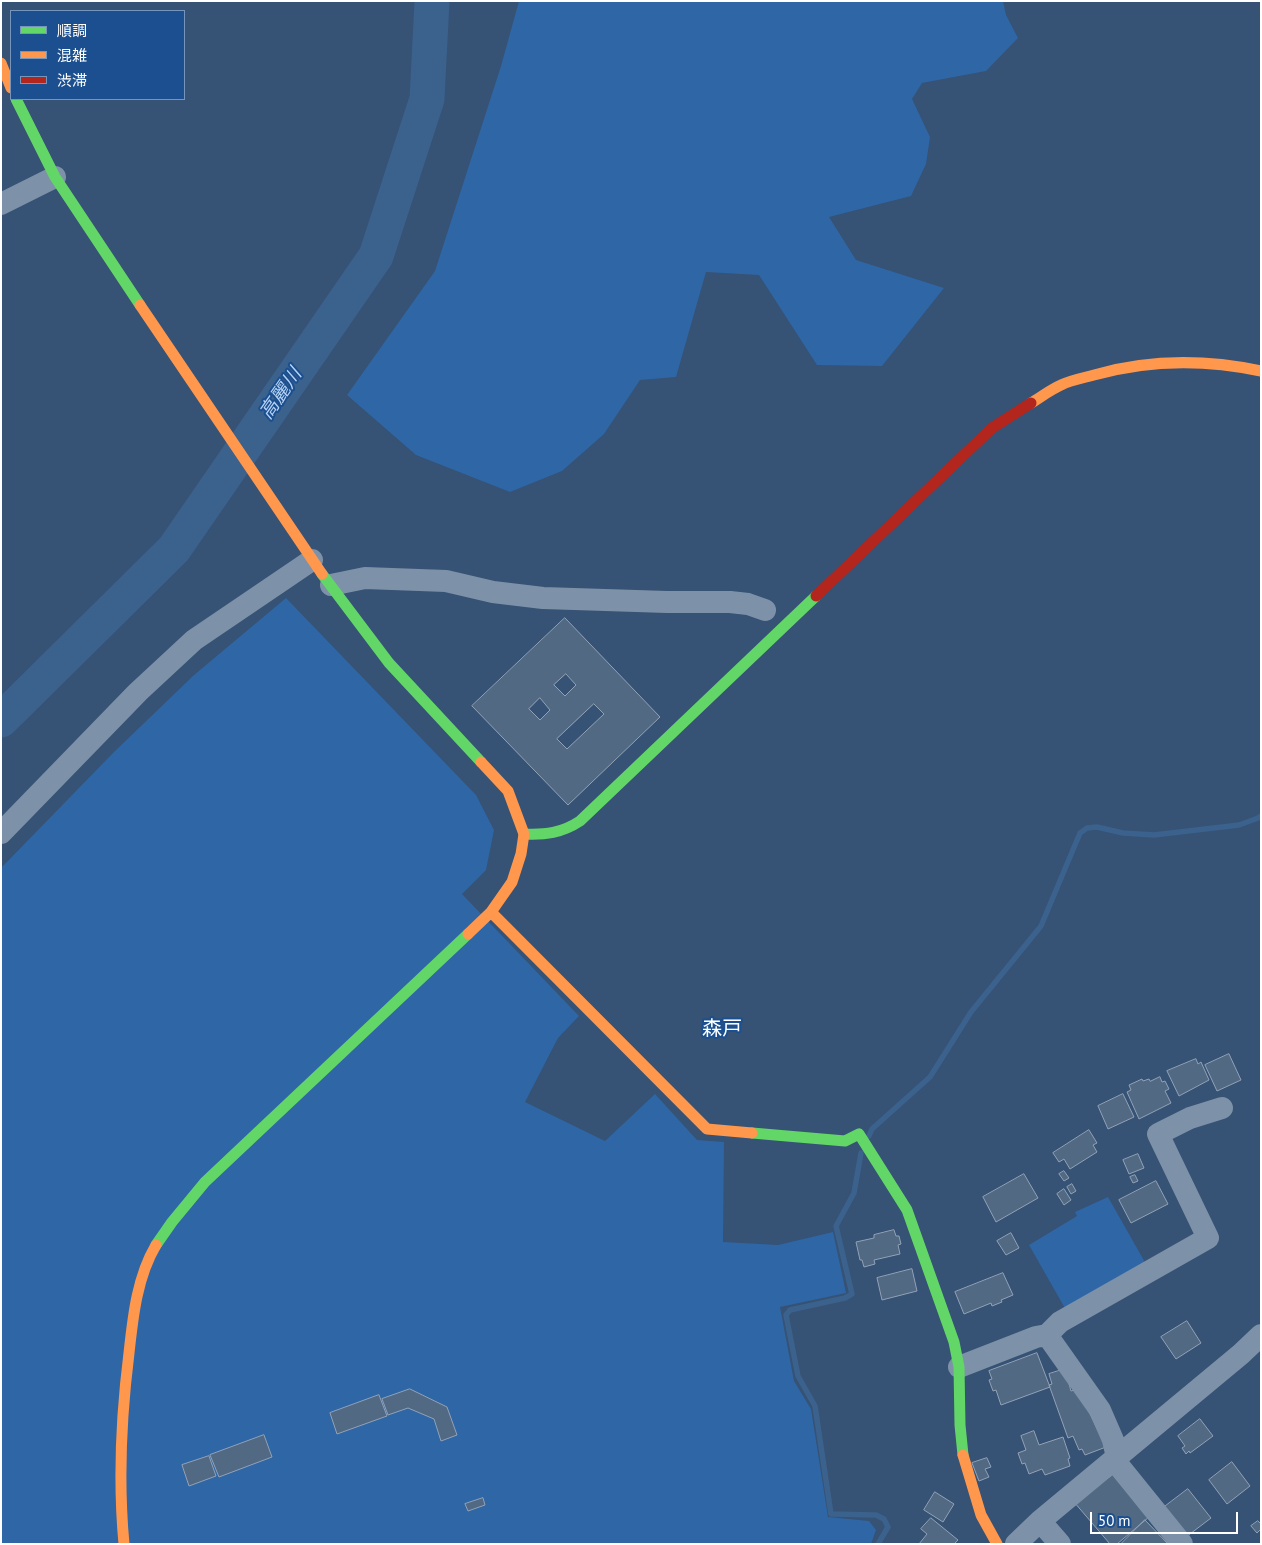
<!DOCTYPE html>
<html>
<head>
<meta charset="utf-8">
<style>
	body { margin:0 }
	#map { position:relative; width:1262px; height:1545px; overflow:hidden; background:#365274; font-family:"PT Sans","Noto Sans JP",sans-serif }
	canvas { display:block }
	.frame { position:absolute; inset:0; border:2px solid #fff; pointer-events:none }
	.legend { position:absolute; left:10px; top:10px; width:175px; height:90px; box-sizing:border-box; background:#1b4f8f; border:1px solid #7695bc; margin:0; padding:6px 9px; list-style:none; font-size:15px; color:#fff }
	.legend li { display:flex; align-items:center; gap:10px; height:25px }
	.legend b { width:25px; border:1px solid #7695bc }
	.scale { position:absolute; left:1090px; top:1512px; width:148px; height:22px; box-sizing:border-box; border:2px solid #fff; border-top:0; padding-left:6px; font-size:15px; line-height:18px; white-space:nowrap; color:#fff; -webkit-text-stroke:4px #1b4f8f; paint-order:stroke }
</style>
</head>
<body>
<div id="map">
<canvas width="1262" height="1545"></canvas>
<div class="frame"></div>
<ul class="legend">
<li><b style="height:6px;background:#63d668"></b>順調</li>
<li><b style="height:6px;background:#ff974d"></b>混雑</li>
<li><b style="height:6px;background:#b3261e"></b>渋滞</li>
</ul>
<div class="scale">50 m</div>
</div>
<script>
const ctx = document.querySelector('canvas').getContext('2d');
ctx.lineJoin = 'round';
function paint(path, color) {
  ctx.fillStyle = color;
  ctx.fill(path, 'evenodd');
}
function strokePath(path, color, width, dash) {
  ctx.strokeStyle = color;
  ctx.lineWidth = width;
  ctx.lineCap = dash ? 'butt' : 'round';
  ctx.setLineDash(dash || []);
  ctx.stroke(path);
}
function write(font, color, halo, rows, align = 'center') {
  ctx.font = font + ' "PT Sans","Noto Sans JP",sans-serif';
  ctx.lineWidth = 4;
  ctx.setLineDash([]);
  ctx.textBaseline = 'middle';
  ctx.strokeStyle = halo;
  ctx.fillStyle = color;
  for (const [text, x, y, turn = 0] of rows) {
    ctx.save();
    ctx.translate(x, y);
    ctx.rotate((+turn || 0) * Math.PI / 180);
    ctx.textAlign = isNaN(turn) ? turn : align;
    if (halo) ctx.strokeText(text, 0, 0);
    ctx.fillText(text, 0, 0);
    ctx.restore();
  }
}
const green = new Path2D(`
	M519 1H1003L1006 15 1018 38 986 71 922 83 912 99 930 137 926 164 911 196 829 217 856 260 944 288 882 366 817 365 759 275 706 272 676 377 640 380 604 434 562 471 510 492 416 455 347 395 435 271 501 66Z
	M286 598 476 795 494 830 486 870 462 894 579 1016 558 1038 525 1102 605 1141 655 1094 697 1140 724 1142 723 1242 778 1245 833 1232 846 1293 780 1307 794 1381 811 1409 828 1517 869 1521 876 1530 871 1544H1V868L114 752 194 675Z
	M1108 1197 1146 1264 1066 1310 1029 1245 1077 1216 1075 1212Z`);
const stream = new Path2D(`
	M869 1136 872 1129 930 1077 971 1012 1041 926 1080 833 1087 828 1097 827 1123 833 1154 835 1239 825 1258 818 1261 816
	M861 1153 854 1193 836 1226 852 1294 845 1298 790 1310 786 1315 798 1376 815 1406 831 1514 876 1515 884 1519 888 1527 878 1544`);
const river = new Path2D(`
	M1 720 174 549 376 256 427 99 432 1`);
const building = new Path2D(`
	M565 618 660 717 568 805 472 706ZM566 674 576 685 565 696 554 685ZM540 698 550 710 540 720 529 709ZM594 704 604 714 567 749 557 739Z
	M1229 1054 1241 1080 1217 1091 1205 1065Z
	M1196 1059 1198 1064 1201 1062 1209 1080 1179 1096 1167 1071Z
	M1160 1077 1162 1082 1165 1081 1169 1089 1165 1091 1171 1103 1139 1119 1127 1092 1131 1090 1129 1085 1142 1079 1143 1081 1149 1079 1150 1081Z
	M1123 1094 1134 1117 1108 1129 1098 1106Z
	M1089 1130 1097 1143 1093 1145 1097 1152 1070 1169 1064 1159 1059 1162 1053 1153Z
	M1138 1154 1144 1168 1129 1174 1123 1160Z
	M1064 1171 1069 1178 1064 1181 1059 1174Z
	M1024 1174 1038 1198 996 1222 983 1197Z
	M1135 1175 1138 1181 1133 1183 1130 1177Z
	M1156 1181 1168 1204 1131 1223 1119 1200Z
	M1072 1184 1076 1191 1071 1194 1067 1187Z
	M1064 1189 1071 1200 1064 1205 1057 1194Z
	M894 1230 896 1236H899L901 1244 898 1245 900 1254 874 1260 875 1264 864 1267 862 1260H860L856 1242 874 1238V1235Z
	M1011 1233 1019 1248 1006 1255 997 1241Z
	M912 1269 917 1291 882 1300 877 1278Z
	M1003 1273 1013 1295 1001 1300 1002 1302 992 1306 991 1303 964 1314 955 1292Z
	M1187 1321 1201 1343 1176 1359 1161 1337Z
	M1037 1353 1050 1387 1001 1405 996 1390 993 1391 989 1380 992 1379 989 1371Z
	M1065 1369 1071 1391 1078 1389 1106 1447 1085 1455 1082 1449 1079 1450 1073 1436 1068 1438 1049 1385 1052 1384 1049 1374Z
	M410 1389 447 1407 457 1435 441 1441 434 1419 408 1408 388 1415 382 1399Z
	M379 1395 387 1416 337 1434 330 1413Z
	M1200 1419 1213 1436 1190 1453 1189 1451 1186 1454 1182 1448 1185 1446 1178 1436Z
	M1034 1431 1039 1445 1063 1437 1070 1458 1068 1459 1070 1466 1045 1475 1042 1469 1029 1474 1025 1463 1022 1464 1018 1453 1026 1450 1021 1436Z
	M264 1435 272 1457 219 1477 210 1455Z
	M209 1456 216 1476 189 1486 182 1465Z
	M987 1458 991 1467 985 1469 989 1477 979 1481 972 1463Z
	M1232 1462 1250 1486 1227 1504 1209 1480Z
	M1113 1475 1149 1517 1117 1544H1110L1074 1502Z
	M1188 1489 1211 1518 1186 1537 1163 1508Z
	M935 1492 954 1504 943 1522 924 1510Z
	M483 1498 485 1505 468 1511 465 1504Z
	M931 1518 958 1540 954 1544H919L927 1534 921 1529Z
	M1145 1520 1168 1544H1121Z
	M1258 1521 1261 1524V1529L1257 1533 1251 1526Z`);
const street = new Path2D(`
	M1 204 55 177
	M331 585 365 578 446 581 493 592 543 598 667 602H730L748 604 765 610
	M1 833 138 692 194 640 312 560
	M1047 1335 1060 1322 1208 1238 1158 1134 1190 1118 1222 1108
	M959 1367 1036 1337 1047 1335 1100 1410 1113 1440 1119 1466 1182 1544
	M1040 1521 1060 1544
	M1016 1544 1040 1521 1241 1354 1261 1335`);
const fast = new Path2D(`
	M16 99 55 177 140 305
	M322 574 389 663 481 762
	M524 834C545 835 562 833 580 821L816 596
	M752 1133 845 1141 859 1134 907 1210 954 1342 959 1367 960 1425 963 1455
	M156 1245 172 1222 205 1182 468 934`);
const slow = new Path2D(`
	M1 63 11 88
	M140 305 322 574
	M1031 403C1041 397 1050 390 1061 385 1071 380 1083 378 1094 375 1150 359 1204 359 1261 371
	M491 912 707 1129 752 1133
	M468 934 491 912 512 882 521 854 524 834 508 791 481 762
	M963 1455 981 1515 997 1544
	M124 1544C118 1480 121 1417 129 1353 133 1316 137 1277 156 1245`);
const jam = new Path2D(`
	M816 596 992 428 1031 403`);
const waterNames = [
	["高麗川",281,394,-55]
];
const quarterNames = [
	["森戸",722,1029]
];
paint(green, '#2f66a5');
strokePath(stream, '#3b618d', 5.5);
strokePath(river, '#3b618d', 35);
paint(building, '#526984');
strokePath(building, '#92a2b6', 1);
strokePath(street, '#7d92a8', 22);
strokePath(fast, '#63d668', 11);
strokePath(slow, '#ff974d', 11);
strokePath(jam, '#b3261e', 11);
write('italic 19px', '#b5d3f5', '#1b4f8f', waterNames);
write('20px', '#fff', '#1b4f8f', quarterNames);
</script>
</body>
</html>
